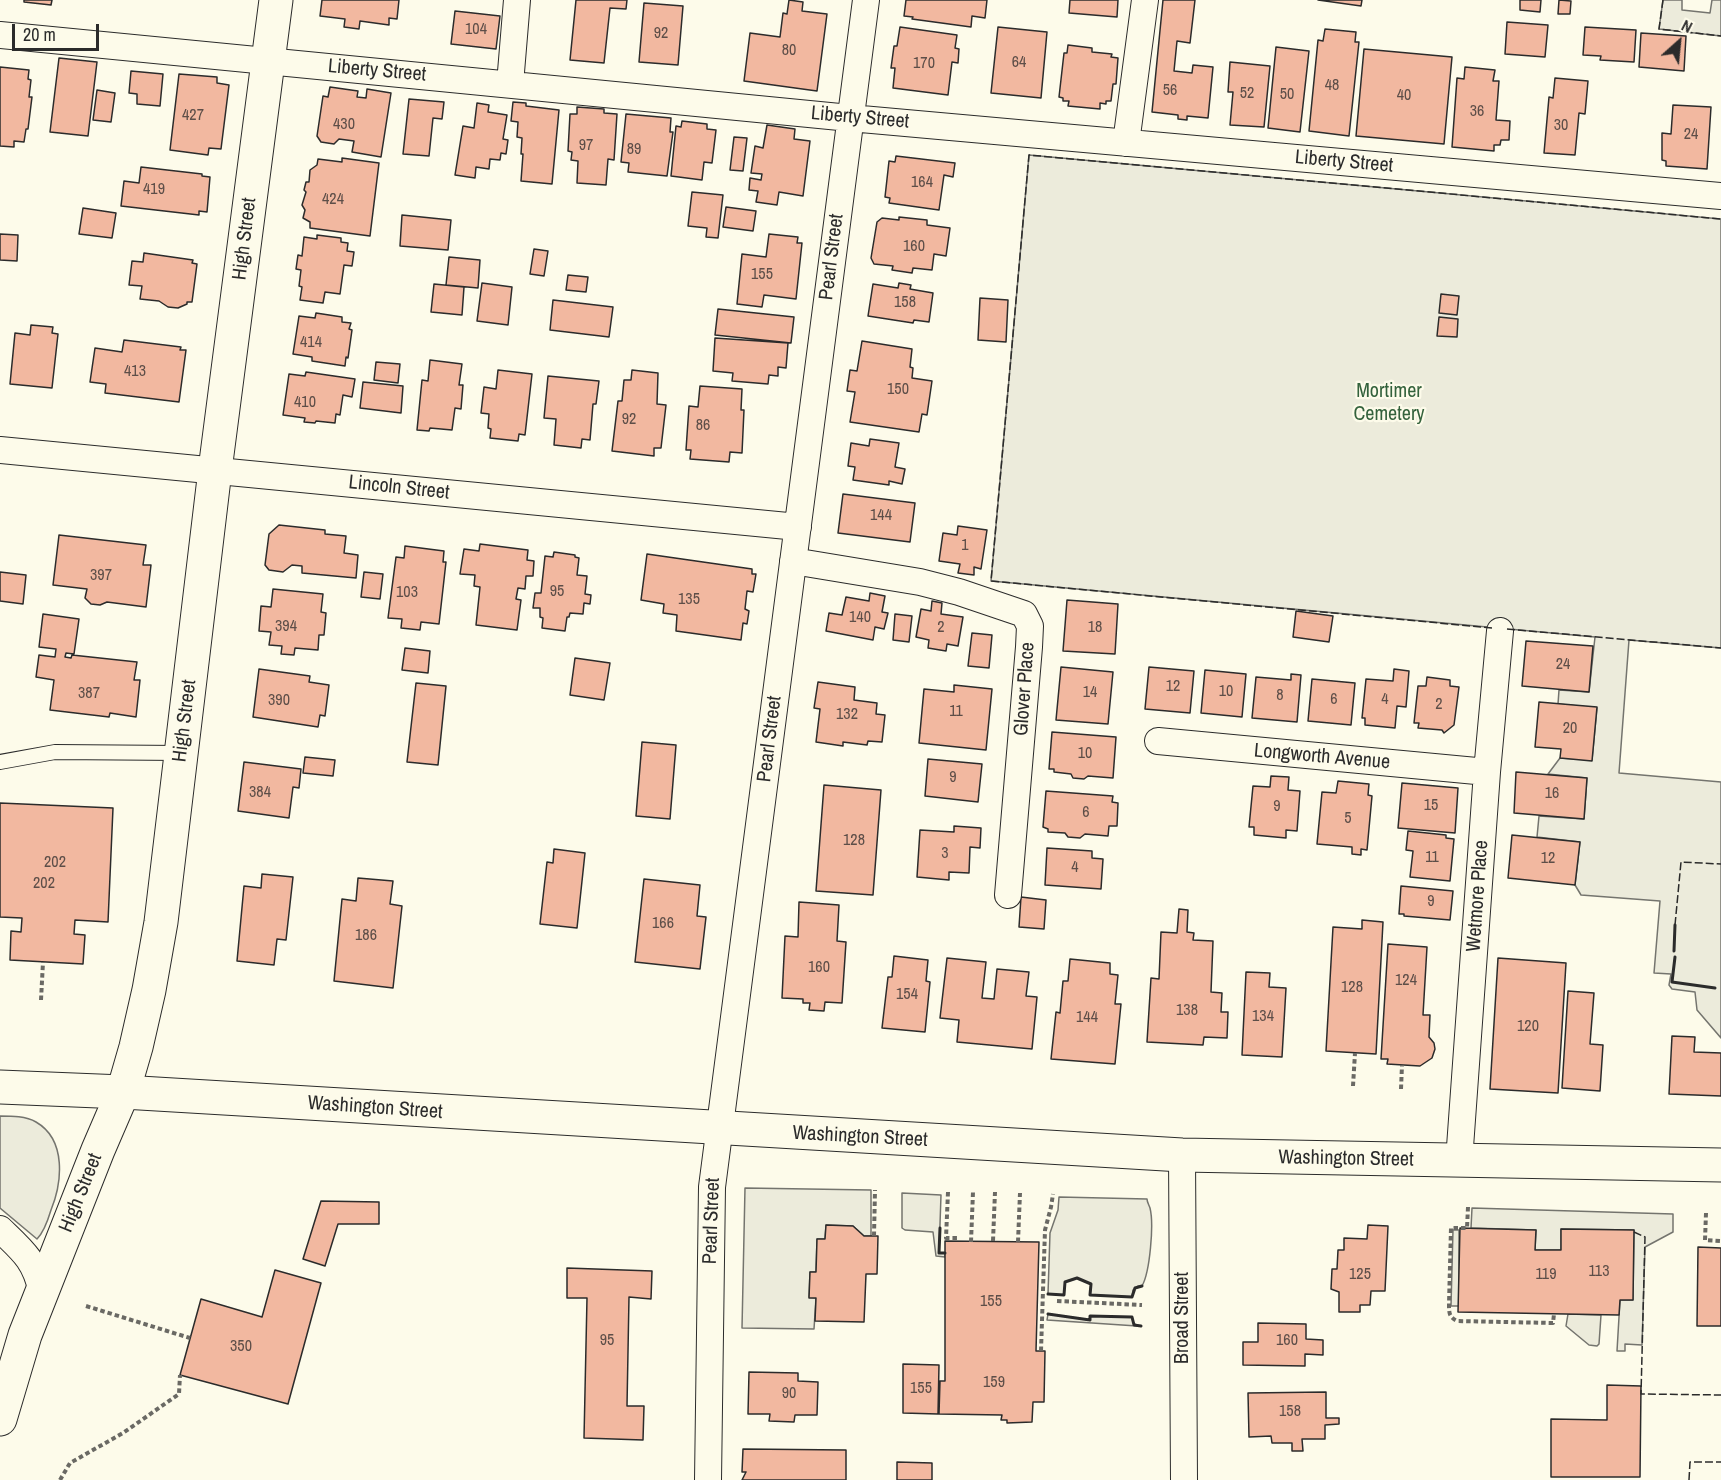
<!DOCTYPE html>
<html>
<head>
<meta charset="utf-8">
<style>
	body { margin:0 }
	#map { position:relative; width:1721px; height:1480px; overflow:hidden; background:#fdfbea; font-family:"Archivo Narrow",sans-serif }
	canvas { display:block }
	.north { position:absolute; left:1649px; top:12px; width:60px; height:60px; -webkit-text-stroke:4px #fdfbea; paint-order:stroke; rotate:27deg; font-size:16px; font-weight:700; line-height:24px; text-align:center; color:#2b2b2b }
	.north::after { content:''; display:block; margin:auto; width:21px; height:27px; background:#2b2b2b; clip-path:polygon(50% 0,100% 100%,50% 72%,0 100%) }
	.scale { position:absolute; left:12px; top:24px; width:87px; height:27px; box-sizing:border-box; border:3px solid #2b2b2b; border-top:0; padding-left:8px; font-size:18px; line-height:21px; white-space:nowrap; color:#2b2b2b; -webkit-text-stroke:4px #fdfbea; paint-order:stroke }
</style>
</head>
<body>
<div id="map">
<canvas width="1721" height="1480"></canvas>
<div class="north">N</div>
<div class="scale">20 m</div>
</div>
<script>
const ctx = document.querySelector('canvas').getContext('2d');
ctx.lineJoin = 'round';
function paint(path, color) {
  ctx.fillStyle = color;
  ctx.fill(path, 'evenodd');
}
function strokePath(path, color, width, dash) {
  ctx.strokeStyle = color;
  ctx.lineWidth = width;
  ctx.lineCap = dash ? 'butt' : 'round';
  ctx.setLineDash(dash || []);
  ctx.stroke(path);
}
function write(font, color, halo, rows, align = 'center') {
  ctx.font = font + ' "Archivo Narrow",sans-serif';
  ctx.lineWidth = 4.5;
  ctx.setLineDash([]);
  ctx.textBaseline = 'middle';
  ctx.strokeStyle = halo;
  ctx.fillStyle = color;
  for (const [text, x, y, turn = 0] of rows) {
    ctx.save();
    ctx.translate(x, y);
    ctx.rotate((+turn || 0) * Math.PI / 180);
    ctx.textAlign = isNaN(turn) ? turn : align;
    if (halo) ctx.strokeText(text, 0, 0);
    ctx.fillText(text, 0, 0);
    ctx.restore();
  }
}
const green = new Path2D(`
	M1663 0H1682V10L1710 13 1712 0H1721V36L1659 29Z
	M1029 155 1721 219V648L1629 640 1619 773 1721 782V1038L1697 1010 1695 992 1672 989 1669 985 1671 974 1654 973 1660 901 1581 895 1575 885 1580 842 1537 837 1539 816 1584 819 1587 778 1548 774 1560 758 1592 760 1597 708 1558 704 1559 690 1589 692 1595 637 991 581Z
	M0 1116C12 1116 26 1116 36 1122 67 1140 62 1183 51 1210 48 1220 44 1232 37 1239L0 1208Z
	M745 1188 871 1190V1236H864L853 1226 826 1225 825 1239H817L816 1272H810L809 1297 816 1298 814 1329 742 1328Z
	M902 1193 941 1195 939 1253H945V1257L936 1256 933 1232 905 1230 902 1228Z
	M1059 1197 1147 1199C1147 1202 1149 1205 1150 1208 1154 1224 1150 1272 1142 1286H1138L1133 1290 1132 1297 1090 1295 1091 1284 1077 1278 1065 1282 1064 1295 1048 1294 1050 1233 1058 1210Z
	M1472 1208 1673 1214V1232L1645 1247 1642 1345 1625 1344V1351H1617L1620 1300H1633L1634 1230 1561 1229V1250H1535L1536 1230 1471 1228Z
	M1453 1230H1459V1306H1451Z
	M1048 1314 1090 1320V1316L1132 1317 1133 1322 1137 1326 1047 1320Z
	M1568 1314 1601 1315 1599 1344 1597 1346 1589 1345 1566 1326Z`);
const building = new Path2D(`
	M24 0H52L51 5 24 2Z
	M322 0H399L397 19 389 18V25L360 21 359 29 344 27 345 19 320 16Z
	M576 0H627L626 9 610 8 604 63 570 60Z
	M789 0 803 2 802 11 827 14 817 91 744 81 750 33 780 37 783 13 787 14Z
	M906 0H987L985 18 972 16 971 27 912 19 913 17 904 16Z
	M1070 0H1118L1117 17 1069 13Z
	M1163 0H1195L1190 43 1177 41 1174 71 1192 73 1193 65 1213 67 1208 118 1187 116V120L1178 119V115L1152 112Z
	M1318 0H1362L1361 6Z
	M1520 0H1541L1540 12 1520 10Z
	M1559 0 1571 1 1570 14H1558Z
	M644 3 683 6 678 65 639 62Z
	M455 11 500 16 496 49 451 44Z
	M1507 22 1548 25 1545 57 1505 54Z
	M900 27 957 35 955 48 959 49 958 63 952 62 948 95 893 88 895 68H891L894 46H897Z
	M998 27 1047 32 1041 98 991 93Z
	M1585 27 1636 30 1634 62 1600 60 1601 56 1583 55Z
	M1325 29 1356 32 1355 42H1359L1349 136 1309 131 1318 40 1323 41Z
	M1641 33 1686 36 1684 71 1639 67Z
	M1068 45 1092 48V52L1112 54 1111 57 1118 58 1116 84H1113L1111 101H1106V104L1100 103V109L1068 106 1069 101H1063V98L1059 97 1064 53H1067Z
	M1276 47 1309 51 1300 132 1268 128Z
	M1364 49 1452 57 1444 144 1356 136Z
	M59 58 97 62 88 136 50 132Z
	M1230 62 1270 66 1264 127 1230 125 1233 92H1228Z
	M0 67 29 70 28 79 31 80 29 97H32L28 129H26L24 142 14 141V147L0 146Z
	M1465 67 1495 70 1493 81H1499L1496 120 1510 121 1509 140H1501L1500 145H1494V151L1452 147 1457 78 1464 79Z
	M131 71 163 74 160 106 137 104V94L129 93Z
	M179 74 217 77V83L229 85 221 149 209 148 208 155 170 150Z
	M1555 78 1588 81 1585 114 1579 113 1575 155 1544 153 1549 97 1553 98Z
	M330 87 358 91 357 97 366 98 367 89 391 93 381 157 352 152 354 141 339 139 334 144 321 142 317 136 323 96 328 97Z
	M97 90 115 93 111 122 93 120Z
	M409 99 444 102 442 119 433 118 429 156 403 154Z
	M513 102 526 103V106L559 110 552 184 521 181 523 154H521L522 138 517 137 518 122 511 121Z
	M477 103 489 105 488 112 507 115 503 139 508 140 506 154 501 153 500 160 490 159 489 169 476 167 475 178 455 175 463 126 474 128Z
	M1673 105 1711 107 1707 169 1666 166V161L1662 160V133L1671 134Z
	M577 107 604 109V113L617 114 614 160 608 159 606 185 577 183 578 161 571 160 572 152 568 151 570 114H577Z
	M626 114 671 118 670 132H673L667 176 628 172 629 163 621 162Z
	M682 121 707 124V129L716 130 712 163 704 162 702 180 671 176 676 126 681 127Z
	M767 125 795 129 794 139 810 141 803 196 779 192 777 205 756 202 758 191 749 190 750 178 761 180 762 174 751 173 755 146 763 148Z
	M734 137 747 138 743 171 730 170Z
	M896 156 955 163 953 177 944 175 939 210 889 203 890 198 885 197 889 161 895 162Z
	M342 158 379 163 370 236 310 228V222L303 218 305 210 302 205 306 192 304 190 306 182H309L310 170 317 165 318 159 342 162Z
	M141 167 202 174V176L210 177 207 212 199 211V215L121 206 124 181 139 183Z
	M692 192 723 195 718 238 706 237 707 228 688 226Z
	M726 207 756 211 753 231 723 227Z
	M83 208 116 213 112 238 79 234Z
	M402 215 451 220 448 250 400 246Z
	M899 217 927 220V225L950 228 946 256 934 254 932 270 913 268 912 273 892 270 893 266 874 264 871 258 877 222 882 218 899 220Z
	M0 234 18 235 17 261 0 260Z
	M769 234 798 237 797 243H802L796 299 764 295 762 307 737 304 742 254 766 257Z
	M317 235 341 238V242L348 243 347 251 354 252 352 266 344 265 340 294 325 292 323 303 300 300 302 287 299 286 301 270 296 269 298 255 302 256 304 237 317 239Z
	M534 249 548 251 544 276 530 274Z
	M144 253 193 260 192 263 197 264 192 302H187V304L178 308 168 307 159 301 140 299 142 286 129 285 132 261 143 262Z
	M449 257 480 260 478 288 446 285Z
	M568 275 588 277 586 292 566 290Z
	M482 283 512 287 508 325 477 321Z
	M899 283 911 285 910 289 933 293 929 322 914 320 913 323 868 316 873 284 898 288Z
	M434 284 464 287 462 315 431 312Z
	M1441 294 1459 296 1457 315 1439 313Z
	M980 298 1008 300 1006 342 978 340Z
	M553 300 613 307 609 337 550 330Z
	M718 309 794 317 791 343 715 335Z
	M316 313 342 317V322L351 323 349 329 352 330 348 358 346 357 345 366 312 361V357L293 354 299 316 315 318Z
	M1439 317 1458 319 1457 337 1437 336Z
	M31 325 53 327 52 333 58 334 52 388 10 384 15 333 30 335Z
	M715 338 788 343 786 368 778 367V376L769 375 768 384 732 381 733 373 713 371Z
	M124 340 181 347 180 350H186L179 402 105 393 106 384 90 382 95 348 122 352Z
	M862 341 912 349 910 367 913 368 912 378 932 381 927 415 922 414 919 432 850 422 855 392 847 391 850 370 857 371Z
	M430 360 462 364 459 385H463L461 409 455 408 452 430 430 428 429 431 417 430 422 380 428 381Z
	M376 362 400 364 398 383 374 380Z
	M498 370 532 374 525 435 519 434 518 441 490 438 491 429 488 428 489 414 481 413 484 387 496 389Z
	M632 370 658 373 657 404 666 405 661 448H654V456L612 451 618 401H622L624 380H631Z
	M306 372 355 379 352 397 343 395 340 415 336 414 335 423 316 421 315 423 304 422 305 418 283 415 289 374 305 376Z
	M548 376 599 381 596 404H593L590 440 582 439 581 448 554 445 556 419 544 418Z
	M363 382 403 386 401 413 360 408Z
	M700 386 742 389 741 410H744L742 453 730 452 729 462 690 459 691 450H686L689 406 698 407Z
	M870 439 899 443 895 467 905 469 902 484 889 481V485L853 480 855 467 848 466 851 443 869 446Z
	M843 494 915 503 910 542 838 533Z
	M279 525 325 530V534L346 536 344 553 358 555 356 578 302 573V566L292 565 283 572 269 570 265 565 269 534Z
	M958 526 987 530 981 569 974 567V575L958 573 960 564 939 561 943 533 957 535Z
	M59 535 146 545 143 565H151L146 607 107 602 100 605 91 604 85 598 87 589 53 585Z
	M480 544 528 550 527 560 534 561 533 576H526L525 589 518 588 516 599 521 600 517 630 476 625 480 587 474 586 475 575 460 574 464 549 479 551Z
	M405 546 444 551 443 562H446L439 624 421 622 420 630 401 628 402 619 388 618 396 557 404 558Z
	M554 552 575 555V557L579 558 577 575 587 576 585 594 591 595 590 604 584 603 583 614 570 613 569 617H567L565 631 542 628 543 618 540 617V608H533L535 593H541L545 556 553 557Z
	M647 554 752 569V574H756L753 592 747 591 745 609 749 611 747 624 743 623 741 640 676 631 677 615 663 613 664 604 641 600Z
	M0 572 26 575 23 604 0 601Z
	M364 572 383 574 380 599 361 597Z
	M273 589 323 594 321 612 326 613 324 635H319L318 650 295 648 294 655 281 654 282 646 269 645 271 632 259 631 261 606 271 607Z
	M870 593 885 596 882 612 888 613 884 629 875 627 873 640 826 631 829 613 842 615 846 597 869 601Z
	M1067 600 1118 604 1115 654 1063 651Z
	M932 601 942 603 941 614 963 617 958 646 947 644 946 651 928 648 929 640 916 637 921 609 931 611Z
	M1296 611 1333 616 1329 642 1293 637Z
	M43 614 79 619 74 654 66 653 65 657 71 658 72 655 137 662 134 680H140L136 717 110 713 109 717 50 710 54 680 36 677 39 655 55 657 56 649 39 647Z
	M895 614 912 616 909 642 893 640Z
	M972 633 992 635 989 668 968 666Z
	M1526 641 1593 646 1589 692 1522 686Z
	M405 648 430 651 428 673 402 670Z
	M575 658 610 663 604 700 570 695Z
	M1061 667 1113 672 1108 724 1056 720Z
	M1149 667 1194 671 1190 713 1145 709Z
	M259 669 310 676 309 682 329 685 325 716 320 715 318 727 253 717Z
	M1394 669 1409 671 1406 707 1397 706 1395 728 1365 725V718H1362L1366 679 1393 681Z
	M1205 670 1246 674 1242 717 1201 713Z
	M1291 674 1301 675 1297 722 1252 718 1256 677 1291 680Z
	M1427 677 1450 680V686L1459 687 1454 725 1444 733 1442 730 1418 728 1419 723H1414L1418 686H1426Z
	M1312 679 1355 683 1351 725 1308 721Z
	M818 682 855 687 854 700 877 703 876 714 885 715 882 742 868 741 867 745 843 742V746L816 742 820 709 814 708Z
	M416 683 446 686 438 765 407 762Z
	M954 685 992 689 986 750 919 743 924 689 954 692Z
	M1539 702 1597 707 1592 761 1560 758 1561 749 1535 747Z
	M1052 732 1116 737 1113 778 1088 776 1084 779 1073 778 1071 774 1054 772V769H1049Z
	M642 742 676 745 670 819 636 816Z
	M305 757 335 760 333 776 303 773Z
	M928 759 982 764 978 802 925 796Z
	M244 762 301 769 299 788 293 787 289 818 238 811Z
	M1516 772 1587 778 1584 819 1514 813Z
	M1271 776 1289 777 1288 790 1300 791 1297 831 1286 830V838L1254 835V827H1249L1253 786 1270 787Z
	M1338 781 1369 784 1368 795 1372 796 1367 850 1361 849V855L1352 854V847L1317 844 1322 792 1336 793Z
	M1402 783 1458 788 1455 833 1398 828Z
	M824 785 881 790 873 895 816 891Z
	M1046 791 1113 796 1112 802 1118 803 1117 826H1109L1108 836 1085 834 1080 838 1068 837 1065 833 1048 832V829L1043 827Z
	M0 803 113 808 108 922 75 920 74 934 85 935 83 964 10 960 11 931 21 932 22 918 0 917Z
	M954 826 981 828 980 848 970 847 969 873 949 872V880L917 877 920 830 954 832Z
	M1408 831 1446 835V838L1454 839 1450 881 1410 877 1413 851 1406 850Z
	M1512 835 1580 842 1575 885 1508 878Z
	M1047 848 1092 851V858L1103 859 1101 889 1045 885Z
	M554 849 585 853 577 928 540 924 547 862 553 863Z
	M262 874 293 877 286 940 277 939 274 965 237 961 244 886 261 888Z
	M358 878 393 881 390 904 402 906 393 988 334 981 342 899 356 901Z
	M644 879 700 885 697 916 706 917 700 969 635 962Z
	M1401 886 1453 891 1450 920 1404 916V914H1399Z
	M1021 897 1046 900 1044 929 1019 927Z
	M799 902 839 905 837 941 846 942 842 1003 825 1002 824 1011 809 1010 810 1003H803V999L782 998 785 936 798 937Z
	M1179 909 1188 910 1187 932 1194 933 1193 940 1213 941 1211 992 1222 993 1221 1012H1228L1227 1038 1204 1037 1203 1045 1147 1042 1151 978 1159 979 1161 932 1177 933Z
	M1362 920 1383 922 1376 1054 1326 1051 1333 927 1362 929Z
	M1388 944 1427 947 1423 1015H1430L1429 1037 1434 1043 1435 1049 1432 1058 1420 1066 1387 1064 1388 1059H1381Z
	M894 956 928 960 926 981 930 982 925 1032 882 1028 888 977H892Z
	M947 958 986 962 982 998 994 999 997 969 1029 972 1026 996 1037 997 1032 1049 957 1042 959 1020 940 1018Z
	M1498 958 1566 963 1558 1093 1490 1089Z
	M1070 959 1110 963V974L1118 975 1115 1004H1121L1115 1064 1051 1059 1056 1012 1060 1013 1063 981H1068Z
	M1246 972 1270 973 1269 987 1286 988 1282 1057 1242 1055Z
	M1568 991 1594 993 1590 1044 1603 1045 1600 1091 1562 1088Z
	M1672 1036 1695 1037 1694 1052 1721 1053V1096L1669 1094Z
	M321 1201 379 1202V1224H338L325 1266 303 1259Z
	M826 1225 853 1226 864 1236H878L877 1274H866L864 1322 815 1321 816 1298H809L810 1272H816L817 1239H825Z
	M1368 1225 1388 1226 1385 1291H1371L1370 1305H1360V1312H1339V1292L1331 1289 1332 1269H1337L1338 1250H1344V1238L1367 1239Z
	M1460 1228 1536 1230 1535 1250H1561V1229L1634 1230 1633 1300H1620L1619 1315 1458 1312Z
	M945 1241 1039 1242 1036 1351H1045L1044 1402H1033L1032 1422 1007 1423V1420H1001L1002 1415 939 1414 940 1381H945Z
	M1698 1247 1721 1248V1326H1697Z
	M567 1268 652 1271 651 1299 629 1297 627 1406H644L643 1440 584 1438 587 1298H567Z
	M275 1270 321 1283 288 1404 180 1375 201 1299 262 1317Z
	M1258 1323 1306 1324V1339L1323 1340V1355L1305 1354V1366L1243 1365V1342H1258Z
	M903 1364 939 1365 938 1414 903 1413Z
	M749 1372 798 1373V1381L818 1382 817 1415H795L794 1422 769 1421 770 1414H748Z
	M1607 1385 1641 1386 1640 1477H1551V1419L1607 1420Z
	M1326 1392V1418H1339V1424L1325 1425V1439H1302L1303 1451H1292V1443H1272L1271 1436 1249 1437 1248 1393Z
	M743 1449 846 1450V1480H742L746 1472H742Z
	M897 1462 932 1463V1480H897Z`);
const path = new Path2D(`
	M41 1000 43 962
	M1353 1086 1355 1053
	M1401 1089 1402 1065
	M948 1192 946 1238H959
	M1468 1207 1467 1228H1451L1449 1304C1449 1313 1449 1317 1457 1321L1553 1323 1554 1314
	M1706 1213 1705 1240 1721 1241
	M874 1236 875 1190
	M993 1241 995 1192
	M971 1242 973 1192
	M1018 1242 1020 1193
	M1057 1301 1142 1305
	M86 1306 190 1338
	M1041 1351 1045 1230 1051 1207 1053 1194
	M60 1480 70 1463 123 1433 179 1394 180 1375`);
const lane = new Path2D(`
	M0 762 55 752 181 753`);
const street = new Path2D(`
	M0 35 850 118 1721 196
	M510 84 517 0
	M1126 143 1145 0
	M0 450 798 527
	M793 561 920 582 959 592 1024 614 1030 626 1029 647 1008 895
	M1158 741 1487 772
	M1182 1155 1184 1480
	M1459 1161 1487 772 1500 631
	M0 1229C23 1251 35 1260 42 1292
	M708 1480 712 1187 866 0`);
const secondary = new Path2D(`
	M0 1419 25 1335 98 1150 123 1092 136 1047 149 990 161 922 215 470 276 0`);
const highway = new Path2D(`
	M0 1087 123 1092 1182 1155 1721 1165`);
const fence = new Path2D(`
	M1663 0 1659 29 1721 36
	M1492 628 991 581 1029 155 1721 219
	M1507 629 1721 648
	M1675 925 1681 862 1721 864
	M1634 1232 1645 1237 1641 1394 1721 1395
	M1689 1480 1690 1462H1721`);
const wall = new Path2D(`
	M1674 951 1675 925
	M1675 957 1672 982 1715 988
	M940 1228 939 1253H945
	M1048 1294 1064 1295 1065 1282 1077 1278 1091 1284 1090 1295 1132 1297 1135 1288 1142 1286
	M1048 1314 1090 1320V1316L1132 1317 1134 1325 1141 1326`);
const numberNames = [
	["104",476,30],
	["92",661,34],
	["80",789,51],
	["64",1019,63],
	["170",924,64],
	["48",1332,86],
	["56",1170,91],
	["52",1247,94],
	["50",1287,95],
	["40",1404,96],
	["36",1477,112],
	["427",193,116],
	["430",344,125],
	["30",1561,126],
	["24",1691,135],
	["97",586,146],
	["89",634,150],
	["164",922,183],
	["419",154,190],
	["424",333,200],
	["160",914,247],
	["155",762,275],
	["158",905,303],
	["414",311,343],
	["413",135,372],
	["150",898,390],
	["410",305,403],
	["92",629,420],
	["86",703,426],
	["144",881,516],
	["1",965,546],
	["397",101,576],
	["95",557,592],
	["103",407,593],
	["135",689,600],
	["140",860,618],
	["394",286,627],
	["2",941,628],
	["18",1095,628],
	["24",1563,665],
	["12",1173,687],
	["10",1226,692],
	["14",1090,693],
	["387",89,694],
	["8",1280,696],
	["6",1334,700],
	["4",1385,700],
	["390",279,701],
	["2",1439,705],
	["11",956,712],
	["132",847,715],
	["20",1570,729],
	["10",1085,754],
	["9",953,778],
	["384",260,793],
	["16",1552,794],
	["15",1431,806],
	["9",1277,807],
	["6",1086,813],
	["5",1348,819],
	["128",854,841],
	["3",945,854],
	["11",1432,858],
	["12",1548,859],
	["202",55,863],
	["4",1075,868],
	["202",44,884],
	["9",1431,902],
	["166",663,924],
	["186",366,936],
	["160",819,968],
	["124",1406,981],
	["128",1352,988],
	["154",907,995],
	["138",1187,1011],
	["134",1263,1017],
	["144",1087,1018],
	["120",1528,1027],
	["113",1599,1272],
	["125",1360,1275],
	["119",1546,1275],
	["155",991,1302],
	["95",607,1341],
	["160",1287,1341],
	["350",241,1347],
	["159",994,1383],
	["155",921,1389],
	["90",789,1394],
	["158",1290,1412]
];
const streetNames = [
	["Liberty Street",377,71,5],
	["Liberty Street",860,118,5],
	["Liberty Street",1344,162,5],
	["High Street",245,239,-83],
	["Pearl Street",832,257,-83],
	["Lincoln Street",399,488,6],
	["Glover Place",1025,689,-86],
	["High Street",185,721,-83],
	["Pearl Street",770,739,-83],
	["Longworth Avenue",1322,757,5],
	["Wetmore Place",1478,896,-86],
	["Washington Street",375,1108,4],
	["Washington Street",860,1137,3],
	["Washington Street",1346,1159,1],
	["High Street",81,1193,-68],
	["Pearl Street",712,1221,-88],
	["Broad Street",1183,1318,-90]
];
const parkNames = [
	["Mortimer",1389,392],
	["Cemetery",1389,415]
];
paint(green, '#ecebdb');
strokePath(green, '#74746e', 1.5);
paint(building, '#f2b8a0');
strokePath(building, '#2b2b2b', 1.5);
strokePath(lane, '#2b2b2b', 16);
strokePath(street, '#2b2b2b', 28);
strokePath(secondary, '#2b2b2b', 35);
strokePath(highway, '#2b2b2b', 35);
strokePath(path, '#6a6964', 4, [4.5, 3]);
strokePath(lane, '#fdfbea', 14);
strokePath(street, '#fdfbea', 26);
strokePath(secondary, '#fdfbea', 33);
strokePath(highway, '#fdfbea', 33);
strokePath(fence, '#2b2b2b', 1.5, [8, 3]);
strokePath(wall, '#2b2b2b', 3);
write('16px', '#5d4e48', null, numberNames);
write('20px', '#2b2b2b', '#fdfbea', streetNames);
write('20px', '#34623c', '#fdfbea', parkNames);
</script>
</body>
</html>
